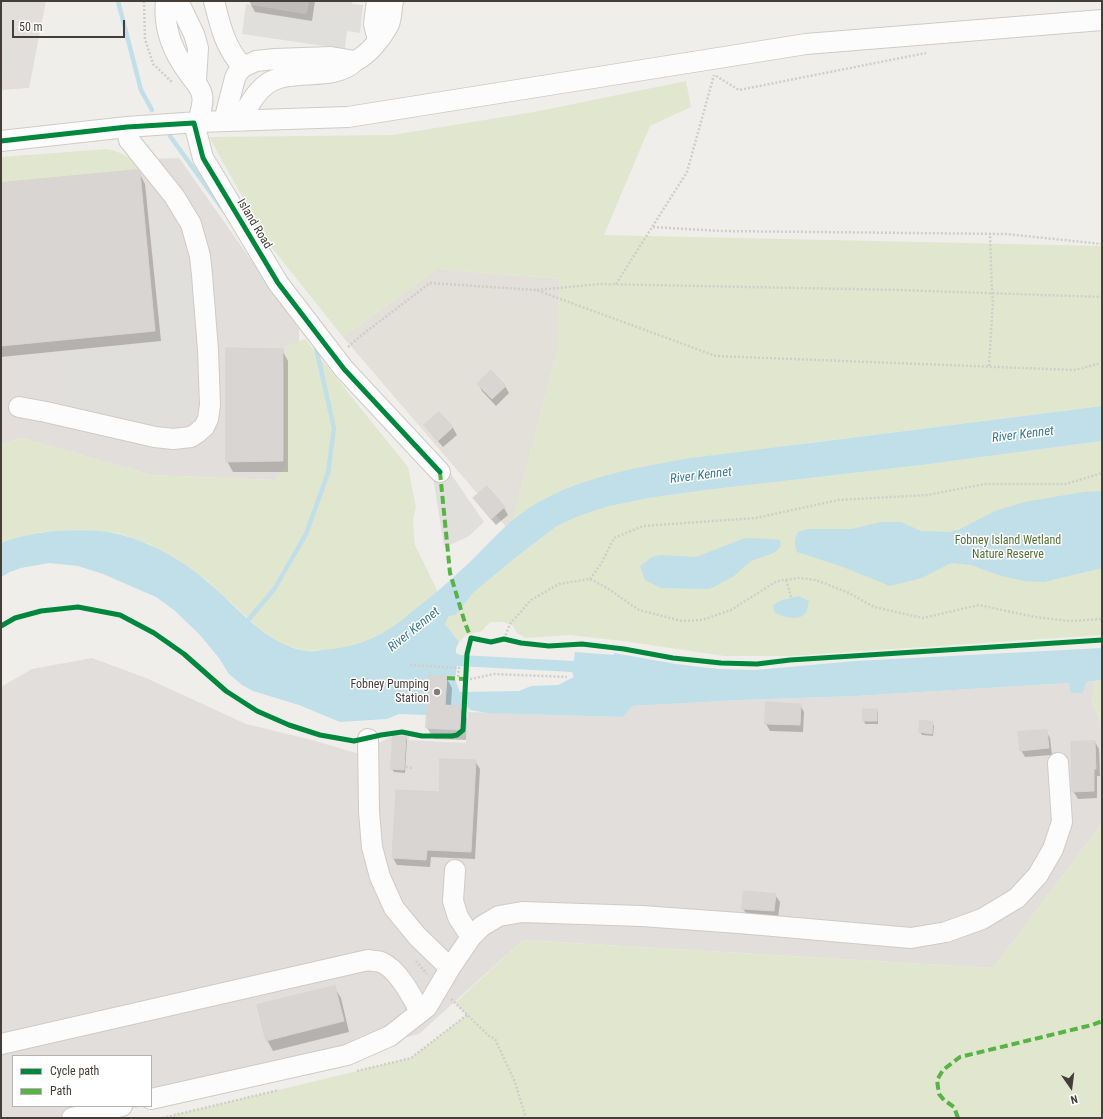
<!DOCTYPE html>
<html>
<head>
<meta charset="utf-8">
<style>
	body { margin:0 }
	#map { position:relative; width:1103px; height:1119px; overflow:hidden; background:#f0eeeb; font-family:"Roboto Condensed",sans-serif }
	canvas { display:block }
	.frame { position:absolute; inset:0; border:2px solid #453e38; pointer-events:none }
	.legend { position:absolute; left:12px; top:1055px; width:140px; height:52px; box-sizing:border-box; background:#fff; border:1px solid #b5b2af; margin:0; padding:5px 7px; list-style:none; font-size:12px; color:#453e38 }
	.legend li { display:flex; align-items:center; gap:8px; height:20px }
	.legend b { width:20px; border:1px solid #b5b2af }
	.north { position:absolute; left:1051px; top:1067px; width:40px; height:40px; -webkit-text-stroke:3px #fff; paint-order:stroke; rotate:166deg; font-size:11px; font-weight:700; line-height:16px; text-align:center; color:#453e38 }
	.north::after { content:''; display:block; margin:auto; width:14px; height:18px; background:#453e38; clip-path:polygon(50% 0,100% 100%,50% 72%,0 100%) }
	.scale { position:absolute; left:12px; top:20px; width:113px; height:18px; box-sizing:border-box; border:2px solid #453e38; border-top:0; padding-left:5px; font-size:12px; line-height:14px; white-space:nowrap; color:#453e38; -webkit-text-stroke:3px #fff; paint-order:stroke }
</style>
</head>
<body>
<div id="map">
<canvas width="1103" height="1119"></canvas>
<div class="frame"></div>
<ul class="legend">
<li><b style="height:5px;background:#00873e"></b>Cycle path</li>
<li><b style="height:5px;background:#57b346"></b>Path</li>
</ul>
<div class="north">N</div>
<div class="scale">50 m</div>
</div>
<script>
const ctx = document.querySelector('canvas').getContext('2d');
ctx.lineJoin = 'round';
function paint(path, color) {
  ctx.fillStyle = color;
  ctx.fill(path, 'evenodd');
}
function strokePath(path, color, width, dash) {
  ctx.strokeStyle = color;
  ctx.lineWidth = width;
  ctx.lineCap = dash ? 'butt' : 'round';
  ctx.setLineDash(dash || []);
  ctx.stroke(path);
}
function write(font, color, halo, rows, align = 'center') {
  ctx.font = font + ' "Roboto Condensed",sans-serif';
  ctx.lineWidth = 3;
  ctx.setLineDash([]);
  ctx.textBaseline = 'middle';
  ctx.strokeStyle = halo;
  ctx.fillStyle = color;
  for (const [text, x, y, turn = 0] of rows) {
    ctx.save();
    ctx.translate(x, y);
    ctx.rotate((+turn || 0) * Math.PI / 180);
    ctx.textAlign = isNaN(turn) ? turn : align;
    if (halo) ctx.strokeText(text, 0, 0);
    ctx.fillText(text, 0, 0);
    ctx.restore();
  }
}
const residential = new Path2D(`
	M437 269 559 279 558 347 512 522 506 527 343 337Z`);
const industrial = new Path2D(`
	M1 1H46L29 88 1 90Z
	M179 158 299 328 300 481 151 475 23 438 1 444V166L45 163Z
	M92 658 146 678 246 724 312 740 356 753 393 736H409V740L466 743 468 712 623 717 632 706 742 700 856 696 1069 683 1072 693H1083L1085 682 1095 681 1092 703 1102 724V823L993 968 523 940 419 1034 151 1104V1056H13V1106H143L96 1118H1V687L32 669Z`);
const green = new Path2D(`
	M686 81 691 107 650 126 604 235 1102 246V406L800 444 525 511 512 522 558 347 559 279 437 269 343 337 268 243 209 137 392 135 534 112Z
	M107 149C122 152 131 157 139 169L1 183V157Z
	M305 339 408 467 416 507 413 521 415 545 438 592 390 629 368 640 337 650 306 651 281 644 257 627 208 581 178 560 149 544 117 533 77 530 42 532 9 540 1 543V444L23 438 151 475 274 480 285 467V346Z
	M1102 441V635L790 656H724L623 641 569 635 526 638 517 633 512 625 503 622H490L482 631 466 635 459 642 445 624 449 616 456 615 473 593 515 558 557 526 579 516 606 507 649 498 706 490 922 465Z
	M1102 680V724L1092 703 1095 681Z
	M1102 823V1118H162L411 1058 467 1015 455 1003 523 940 993 968Z`);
const parking = new Path2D(`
	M1 1H23L22 15 8 74 1 75Z
	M309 1H352V4L363 5 360 33 347 31 345 49 242 34 246 4 305 14 307 12Z
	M174 219 180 269 189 268 200 383 189 385 193 419 144 424V419L132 420 131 414 108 416 107 411 97 412 96 406 72 409 71 401 59 402 53 347 159 336 149 222Z
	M446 467 484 522 469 536 455 543 444 546 433 477Z`);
const water = new Path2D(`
	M1102 406V441L922 465 706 490 649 498 606 507 579 516 557 526 515 558 473 593 456 615 449 616 445 624 459 642 456 648V653L460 655 574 661 575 652 614 655V653L676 664 719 669 755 670 856 661 1102 648V680L1086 682 1083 693H1071L1069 683 856 696 742 700 632 706 623 717 488 713 470 710 469 708 461 706 445 705 447 676H429L427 715 399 714 387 719 340 722 299 705 253 691 242 685 229 674 219 658 200 635 174 610 156 597 103 574 78 566 49 563 21 568 10 572 1 577V543C18 536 37 533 55 531 75 530 99 529 118 534 151 542 182 560 208 582 237 606 266 646 307 651 312 652 317 651 322 650 346 649 370 641 389 629 398 624 406 616 414 610 435 594 453 578 471 561 489 543 506 524 526 510 576 477 634 468 691 458ZM457 666 572 672 574 677 558 685 531 686 519 691 460 692 455 679Z
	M1102 491V568L1044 582 1024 581 1001 576 971 565 951 563 922 578 890 586 843 567 797 552C794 544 794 539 798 532L808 529H852L880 522H901L921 531 949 532 960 529 995 511 1024 502 1083 492Z
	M745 538 772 539 780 540 781 546 774 553 751 561 734 576 714 587 708 589 661 588 645 580 640 566 652 557 661 555 696 557Z
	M799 596 809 601C808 604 808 608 807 611 800 623 783 617 774 612L773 605 782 600Z`);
const shadow = new Path2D(`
	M249 1H315L312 21 255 12Z
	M139 172 145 184 161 341 1 357V184Z
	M282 350 288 361V472H233L227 461Z
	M478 384 505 386 509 393 496 406 482 391Z
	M439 413 453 428 457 435 443 447 430 432 425 425Z
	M475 498 504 508 508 515 496 525 479 505Z
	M446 677 452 688 451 706 460 707 467 718 466 740 434 739 427 728Z
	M800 705 804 712 803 732 770 731 766 724Z
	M877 710 878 713V724H865L864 721Z
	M932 723 934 726 933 736 922 735 920 732Z
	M1046 731 1050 738 1052 755 1025 757 1021 750Z
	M394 737H405L407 740 405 773 394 772 392 769Z
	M1095 742 1099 749 1100 776H1097V798L1078 799 1073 791Z
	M475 761 480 769 475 859 431 857 430 867 397 865 393 858 397 791 440 793Z
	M775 895 780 902 778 918 747 916 743 908Z
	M334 987 341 998 349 1032 273 1051 267 1040Z`);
const stream = new Path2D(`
	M118 1 141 90 152 110
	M170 136 224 211
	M245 624 275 588 306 534 328 473 334 428 315 343`);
const building = new Path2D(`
	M138 170 140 172 155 331 1 346V183Z
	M226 348 283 349V461L226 462Z
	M491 370 506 386 492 399 477 384Z
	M439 412 453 427 438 441 424 425Z
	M487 486 505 507 491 519 473 498Z
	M429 676H447L445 705 461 706 460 730 426 728Z
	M766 702 801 704 800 725 765 724Z
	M863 709H877V721H863Z
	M920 720 933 722 932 734 919 732Z
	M1047 730 1049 748 1020 751 1018 732Z
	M393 736H406L404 770 391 769Z
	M1095 741 1096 769H1094V791L1072 792 1071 742Z
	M440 759 476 760 471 852 427 850 426 860 392 858 396 790 439 792Z
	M744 891 776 894 774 911 742 909Z
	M335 986 344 1021 266 1041 257 1005Z`);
const path = new Path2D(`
	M144 1 145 39 153 64 173 83
	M716 76 739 90 926 53
	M653 227 720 231 1006 234 1102 244
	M616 284 687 172 714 75
	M537 290 600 284 899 290 1102 297
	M348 347 363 334 430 283 536 290 716 356 1074 370 1102 363
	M989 366 993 300 992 293 990 234
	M590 579 601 564 614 538 643 526 756 518 838 500 927 495 985 484H1066L1102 473
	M786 580 792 600
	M504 639 510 624 531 600 559 584 590 579 607 588 639 610 682 621 702 620 731 610 777 581 799 578 816 580 849 593 874 607 923 618 979 605 1035 617 1069 621 1102 619
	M491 642 504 639 521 643 549 646 582 644 624 649 673 658 721 663 757 664 790 660 1102 640
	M410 665 459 668 458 679
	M466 679H471L494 674 567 677
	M406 767 412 768
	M416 961 427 974
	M451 999 489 1036 495 1039 515 1082 526 1118
	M357 1071 411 1058 467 1015
	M162 1118 279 1090`);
const minor = new Path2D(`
	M166 1C163 27 172 50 187 71 192 79 200 85 202 95 204 103 200 114 198 122
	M178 1 194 34 198 48 196 81
	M214 1C220 25 225 48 243 67
	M377 1 374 24 378 40
	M355 61C368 55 381 39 388 26 392 20 391 9 393 1
	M224 121 235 78 238 72 243 67 256 61 275 59 331 57 355 61C335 82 294 68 270 82 256 90 248 107 240 121
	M194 123 203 158 278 283 344 369 440 472
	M1 141 127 127 198 122 348 117 806 44 1102 20
	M19 407 46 412 155 437 173 439 191 437 197 433 204 427 208 419 210 405 208 350 202 275 200 256 191 224 174 196 129 140 127 127
	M368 739 369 812 372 847 380 877 394 908 417 936 450 968
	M455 870 453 901 458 917 471 937
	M1 1044 368 960C372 961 377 961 381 962 398 969 412 996 420 1012
	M151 1099 347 1055 390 1036 427 1007 450 968 471 937 482 926 499 916 522 912 642 916 739 923 911 938 946 932 982 919 1017 898 1038 875 1053 849 1062 822 1058 763
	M72 1118 122 1106`);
const quiet = new Path2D(`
	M440 472 450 573 465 623 471 638
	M447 678 466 679
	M958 1118 954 1107 944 1100 939 1094 937 1080 943 1070 960 1057 1092 1025 1102 1021`);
const cycleway = new Path2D(`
	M1 141 127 127 194 123 203 158 278 283 344 369 440 472
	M1 626 15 618 41 611 78 607 120 615 154 633 184 654 226 691 257 711 289 725 320 735 354 741 381 735 402 732 422 736H452L457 735 463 730 467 654 471 638 491 642 504 639 521 643 549 646 582 644 624 649 673 658 721 663 757 664 790 660 1102 640`);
const markers = [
	[437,692,4,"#817c77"]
];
const streetNames = [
	["Island Road",254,224,59]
];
const parkNames = [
	["Fobney Island Wetland",1008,541],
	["Nature Reserve",1008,555]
];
const poiNames = [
	["Fobney Pumping",429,685],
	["Station",429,699]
];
const waterNames = [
	["River Kennet",1023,435,-7],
	["River Kennet",701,476,-7],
	["River Kennet",414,630,-39]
];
paint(residential, '#e3dfd9');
paint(industrial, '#e1dedb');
paint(green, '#e1e7ce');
paint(parking, '#e1dfdc');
paint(water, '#c0dfe8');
paint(shadow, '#0003');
strokePath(stream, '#c0dfe8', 4.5);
paint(building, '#d8d5d2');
strokePath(building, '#d8d4d1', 1);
strokePath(minor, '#cecbc8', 22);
strokePath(path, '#d0cecb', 2.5, [2, 2]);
strokePath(minor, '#fdfcfc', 20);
strokePath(quiet, '#57b346', 4, [8, 4]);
strokePath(cycleway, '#00873e', 5);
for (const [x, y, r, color] of markers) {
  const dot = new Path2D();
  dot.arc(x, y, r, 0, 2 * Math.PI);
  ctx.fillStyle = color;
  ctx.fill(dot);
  strokePath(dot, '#fff', 1.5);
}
write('12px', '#453e38', '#fff', streetNames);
write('12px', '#526f32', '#fff', parkNames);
write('12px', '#453e38', '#fff', poiNames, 'right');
write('italic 13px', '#3a7b94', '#fff', waterNames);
</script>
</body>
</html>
